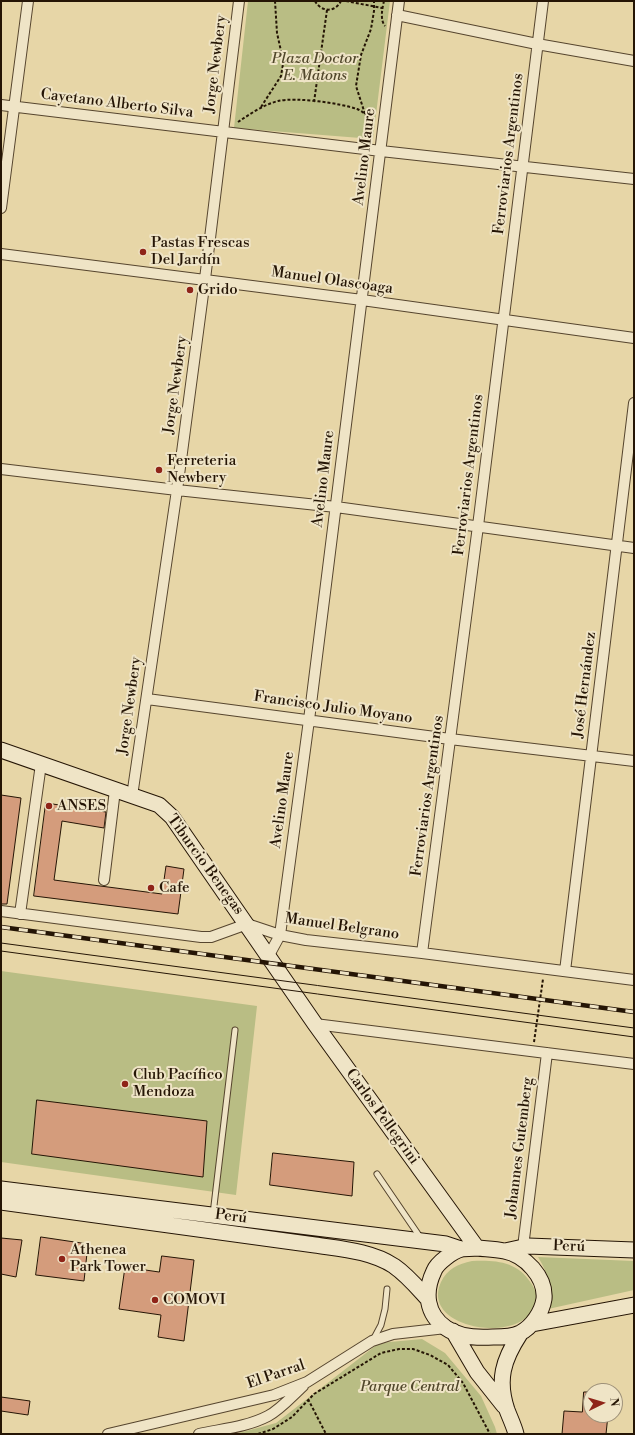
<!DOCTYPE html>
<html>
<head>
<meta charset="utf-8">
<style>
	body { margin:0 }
	#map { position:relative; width:635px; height:1435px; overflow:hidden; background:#e7d6a7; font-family:"Libre Bodoni",serif }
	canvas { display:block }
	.frame { position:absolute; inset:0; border:2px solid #251505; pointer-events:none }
	.north { position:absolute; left:583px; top:1383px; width:40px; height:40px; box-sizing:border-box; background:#efe4c6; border:1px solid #9e9179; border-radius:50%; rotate:85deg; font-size:11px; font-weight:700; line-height:16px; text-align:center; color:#251505 }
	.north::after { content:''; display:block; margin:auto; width:14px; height:18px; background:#8f2418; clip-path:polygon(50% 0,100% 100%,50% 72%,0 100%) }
</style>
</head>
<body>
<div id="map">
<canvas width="635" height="1435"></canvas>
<div class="frame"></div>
<div class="north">N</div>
</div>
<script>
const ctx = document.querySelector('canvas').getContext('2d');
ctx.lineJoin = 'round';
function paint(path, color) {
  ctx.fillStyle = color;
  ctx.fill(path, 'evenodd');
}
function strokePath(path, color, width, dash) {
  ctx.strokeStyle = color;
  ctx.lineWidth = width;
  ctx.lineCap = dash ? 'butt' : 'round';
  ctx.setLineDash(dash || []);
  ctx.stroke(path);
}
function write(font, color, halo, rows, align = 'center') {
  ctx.font = font + ' "Libre Bodoni",serif';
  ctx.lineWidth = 4;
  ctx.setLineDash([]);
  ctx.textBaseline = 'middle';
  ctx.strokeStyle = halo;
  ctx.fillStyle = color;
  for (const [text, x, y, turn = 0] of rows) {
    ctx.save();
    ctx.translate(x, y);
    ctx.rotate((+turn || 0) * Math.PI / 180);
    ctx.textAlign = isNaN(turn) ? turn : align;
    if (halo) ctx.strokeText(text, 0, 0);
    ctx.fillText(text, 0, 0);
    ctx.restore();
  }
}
const green = new Path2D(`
	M248 1H390L373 139 234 128Z
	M1 971 257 1006 236 1195 1 1162Z
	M538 1257 634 1261V1290L548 1309C552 1288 549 1275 538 1257Z
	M472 1261C495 1260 517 1261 531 1283 535 1289 538 1296 536 1303 525 1346 419 1330 441 1282 447 1269 458 1264 472 1261Z
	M422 1339 445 1353 481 1396 495 1427 497 1434H235L276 1423 379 1343Z`);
const building = new Path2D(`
	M1 795 21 798 7 904H1Z
	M46 803 106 812 104 828 62 821 54 880 162 894 166 866 184 869 178 914 34 896Z
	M37 1100 207 1121 203 1177 32 1154Z
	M273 1153 354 1162 352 1196 270 1185Z
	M41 1237 88 1244 84 1281 36 1275Z
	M1 1238 22 1240 16 1277 1 1274Z
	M162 1256 194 1260 184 1341 158 1337 161 1315 119 1309 125 1267 159 1272Z
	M584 1392H591V1415H608L606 1434H562L564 1411 582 1412Z
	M1 1397 30 1401 28 1415 1 1411Z`);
const path = new Path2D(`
	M315 1C321 12 335 13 341 1
	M346 1 382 8
	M384 1C382 9 380 20 385 26
	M314 102 327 10
	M261 107 281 76 283 64 281 51 277 33 275 1
	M365 114 356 86 361 55 371 29 374 11V1
	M238 122C250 114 263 105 278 101 297 97 339 103 357 109 364 112 370 118 373 123
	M534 1042 543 979
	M308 1399 326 1434
	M258 1434 273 1429 292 1417 314 1394 381 1353 399 1349H413L430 1355 448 1365 463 1383 490 1434`);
const lane = new Path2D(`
	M377 1174 420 1237
	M213 1214 235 1030
	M373 1340 381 1325 385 1309 387 1289`);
const street = new Path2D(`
	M397 15 537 44 634 61
	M1 105 381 151 634 179
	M1 208 28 1
	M1 254 362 300 634 338
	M1 469 177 490 336 507 634 548
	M147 699 450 739 634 761
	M132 796 177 490 205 279 239 1
	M104 880 115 790
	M1 911 201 937H211L247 924 280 935 306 940 422 953 634 980
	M20 914 41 764
	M422 953 478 526 543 1
	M268 957 280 935 309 720 399 1
	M565 971 634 403
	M315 1024 634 1064
	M523 1247 547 1053
	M108 1434 274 1395 307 1382 372 1341 393 1334 446 1328
	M199 1434C222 1429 247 1427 268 1416 281 1409 292 1396 303 1386`);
const secondary = new Path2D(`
	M1 750 159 805 172 817 315 1024 477 1248
	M1 1189 446 1244 461 1249
	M1 1202 315 1245C341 1249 371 1251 394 1266 407 1275 417 1287 427 1298
	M477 1248C486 1249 495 1249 504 1251 525 1255 546 1277 544 1299 542 1312 532 1327 520 1333 513 1337 502 1337 493 1337 479 1338 459 1337 446 1328 426 1314 424 1292 434 1271 437 1263 453 1251 462 1249 466 1248 472 1249 477 1248Z
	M505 1251 528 1246 634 1250
	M532 1324 634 1305
	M453 1331 477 1372 504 1406
	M516 1434C514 1426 510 1418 507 1410 497 1380 503 1360 520 1334`);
const tram = new Path2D(`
	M1 943 634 1028
	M1 951 634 1037`);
const rail = new Path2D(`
	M1 927 634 1012`);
const markers = [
	[143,252,4,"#8f2418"],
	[190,290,4,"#8f2418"],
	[159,470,4,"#8f2418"],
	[49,806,4,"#8f2418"],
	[151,888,4,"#8f2418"],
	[125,1084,4,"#8f2418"],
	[62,1259,4,"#8f2418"],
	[155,1300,4,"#8f2418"]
];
const parkNames = [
	["Plaza Doctor",315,59],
	["E. Matons",315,76],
	["Parque Central",410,1387]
];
const streetNames = [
	["Jorge Newbery",216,64,-83],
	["Cayetano Alberto Silva",117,104,7],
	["Ferroviarios Argentinos",509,154,-83],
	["Avelino Maure",365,157,-83],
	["Manuel Olascoaga",332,281,8],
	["Jorge Newbery",176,385,-82],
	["Ferroviarios Argentinos",469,475,-83],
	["Avelino Maure",324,479,-83],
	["José Hernández",585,685,-83],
	["Jorge Newbery",130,706,-82],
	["Francisco Julio Moyano",333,708,8],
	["Ferroviarios Argentinos",428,796,-82],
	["Avelino Maure",283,800,-82],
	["Tiburcio Benegas",205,865,54],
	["Manuel Belgrano",342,927,8],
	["Carlos Pellegrini",382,1117,54],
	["Johannes Gutemberg",520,1148,-83],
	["Perú",231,1217,7],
	["Perú",569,1247,2],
	["El Parral",276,1375,-19]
];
const poiNames = [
	["Pastas Frescas",151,243],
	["Del Jardín",151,260],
	["Grido",198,290],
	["Ferreteria",167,461],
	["Newbery",167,478],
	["ANSES",57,806],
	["Cafe",159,888],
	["Club Pacífico",133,1075],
	["Mendoza",133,1092],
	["Athenea",70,1250],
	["Park Tower",70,1267],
	["COMOVI",163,1300]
];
paint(green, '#b9bd84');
paint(building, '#d49c7c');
strokePath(building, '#251505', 1);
strokePath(lane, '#56452e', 7);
strokePath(street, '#56452e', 12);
strokePath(secondary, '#251505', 17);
strokePath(path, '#251505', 2, [3, 2]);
strokePath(lane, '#efe4c6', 5);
strokePath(street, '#efe4c6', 10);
strokePath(secondary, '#efe4c6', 15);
strokePath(tram, '#251505', 1);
strokePath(rail, '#251505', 4.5);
strokePath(rail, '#efe4c6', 3, [9]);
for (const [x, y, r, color] of markers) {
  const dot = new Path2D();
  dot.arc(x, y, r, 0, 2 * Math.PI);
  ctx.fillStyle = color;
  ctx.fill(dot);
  strokePath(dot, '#efe4c6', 1.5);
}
write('italic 15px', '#51472b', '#efe4c6', parkNames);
write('15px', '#251505', '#efe4c6', streetNames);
write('15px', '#251505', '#efe4c6', poiNames, 'left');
</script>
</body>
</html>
